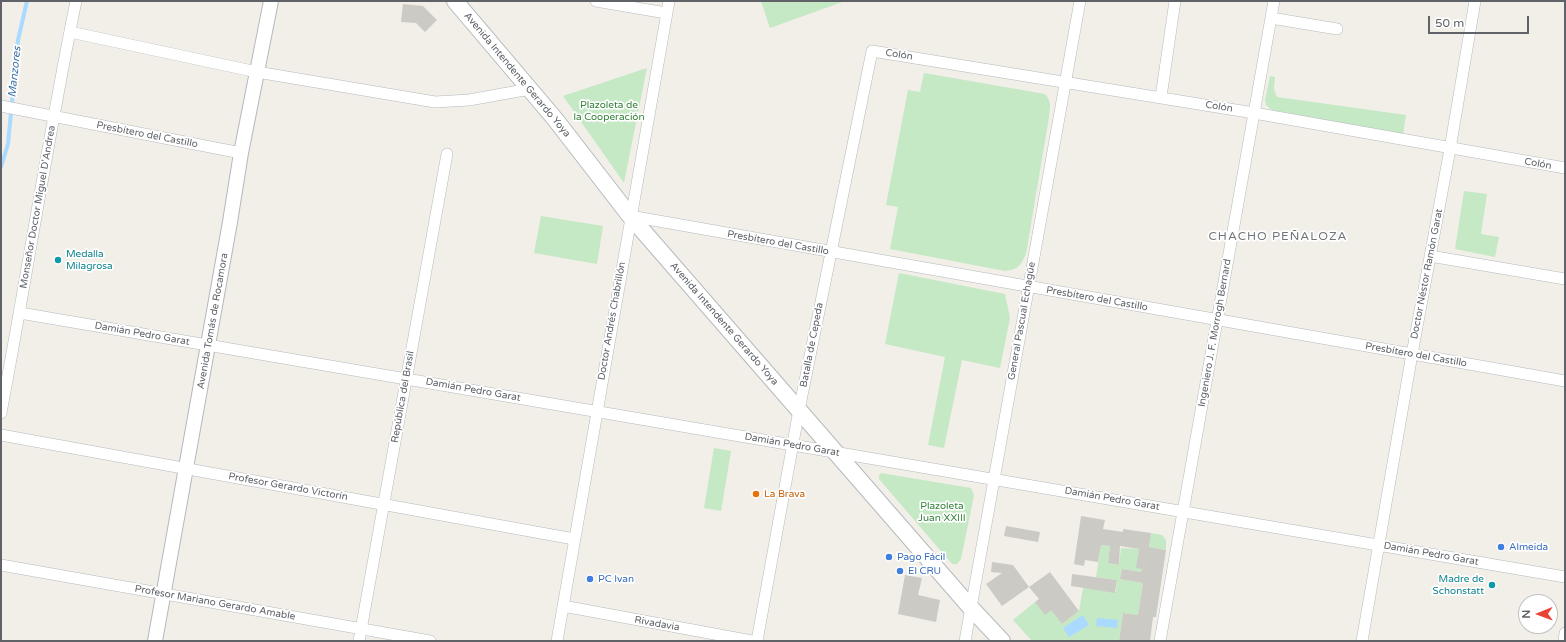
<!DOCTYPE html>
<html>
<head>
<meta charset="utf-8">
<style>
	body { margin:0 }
	#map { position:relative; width:1566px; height:642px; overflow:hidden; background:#f1efe8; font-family:"Varela Round",sans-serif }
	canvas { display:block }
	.frame { position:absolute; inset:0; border:2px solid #5f6368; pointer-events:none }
	.north { position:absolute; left:1518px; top:594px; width:40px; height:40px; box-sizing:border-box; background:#fff; border:1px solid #bfc1c3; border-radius:50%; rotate:269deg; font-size:11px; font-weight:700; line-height:16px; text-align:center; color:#5f6368 }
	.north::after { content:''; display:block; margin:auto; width:14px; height:18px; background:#ea4335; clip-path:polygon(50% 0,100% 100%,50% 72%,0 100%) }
	.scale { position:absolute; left:1428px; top:16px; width:101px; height:18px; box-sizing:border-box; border:2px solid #5f6368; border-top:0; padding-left:5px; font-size:12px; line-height:14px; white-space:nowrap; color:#5f6368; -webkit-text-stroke:3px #fff; paint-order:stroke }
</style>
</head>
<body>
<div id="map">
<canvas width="1566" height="642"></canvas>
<div class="frame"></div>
<div class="north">N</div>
<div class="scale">50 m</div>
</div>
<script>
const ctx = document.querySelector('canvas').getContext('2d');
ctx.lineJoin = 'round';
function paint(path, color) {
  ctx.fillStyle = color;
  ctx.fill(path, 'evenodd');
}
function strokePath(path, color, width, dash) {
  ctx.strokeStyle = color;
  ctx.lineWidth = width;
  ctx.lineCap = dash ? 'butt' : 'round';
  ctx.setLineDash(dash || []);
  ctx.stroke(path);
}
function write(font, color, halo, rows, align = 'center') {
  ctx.font = font + ' "Varela Round",sans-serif';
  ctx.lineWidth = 3.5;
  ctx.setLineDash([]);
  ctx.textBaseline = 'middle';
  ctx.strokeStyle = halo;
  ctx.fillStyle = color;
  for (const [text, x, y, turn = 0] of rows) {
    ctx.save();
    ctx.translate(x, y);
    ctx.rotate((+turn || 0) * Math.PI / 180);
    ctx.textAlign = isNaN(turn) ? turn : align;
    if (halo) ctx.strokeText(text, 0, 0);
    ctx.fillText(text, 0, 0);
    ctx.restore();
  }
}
const green = new Path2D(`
	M761 1H845L770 28Z
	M647 68 624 183 563 96Z
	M924 73 1045 94C1052 101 1050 108 1049 117L1026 254C1020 266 1019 269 1005 271L890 249 898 207 886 205 908 90 920 92Z
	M1270 76 1275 77 1274 89 1277 97 1406 115 1403 134 1272 110 1266 105 1265 100Z
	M1464 191 1487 194 1481 234 1499 237 1495 257 1455 249Z
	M541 216 603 226 597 264 534 253Z
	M899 273 1005 294 1010 318 1000 368 962 360 944 448 928 445 945 357 885 344Z
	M714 448 731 451 721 511 704 508Z
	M881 473 971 488 974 495 961 559 957 564H952L879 479V476Z
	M1151 533 1162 535 1166 540V550L1149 547Z
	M1101 545 1110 546 1108 563 1119 565 1121 548 1139 549 1137 568 1142 569 1141 572 1122 569 1120 579 1143 583 1138 615 1123 613 1119 641H1032L1013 620 1035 602 1051 610 1062 624 1079 611 1083 588 1116 592 1117 580 1096 577Z`);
const water = new Path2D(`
	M1083 615 1089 625 1069 637 1063 628Z
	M1097 618 1118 620 1117 628 1096 626Z`);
const stream = new Path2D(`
	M1 167 8 144 18 40 27 1`);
const building = new Path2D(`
	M403 4 423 6 437 20 425 32 416 23 401 22Z
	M1081 516 1105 520 1103 529 1123 532V529L1151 533 1149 547 1166 550 1156 617H1153L1150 641H1119L1123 613 1138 615 1143 583 1120 579 1122 569 1141 572 1142 569 1136 568 1139 549 1120 546 1119 565 1108 563 1110 546 1101 545 1098 562 1085 560 1084 566 1074 564Z
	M1006 526 1040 532 1038 542 1004 536Z
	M992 562 1013 565 1029 587 1002 606 986 584 1002 573 991 572Z
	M1050 572 1079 611 1062 624 1051 610 1045 615 1035 602 1039 599 1029 587Z
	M1072 574 1117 580 1115 593 1071 586Z
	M905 575 922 578 918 595 940 600 936 622 898 614Z`);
const minor = new Path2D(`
	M596 1 666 13
	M1271 18 1337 29
	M70 32 257 72 435 102 469 100 530 89
	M1161 97 1175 1
	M1 106 241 153
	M630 216 1565 381
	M1430 256 1565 279
	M20 313 1565 577
	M1 413C27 275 48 138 76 1
	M1 435 574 539
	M1 565 430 641
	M563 606 752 641
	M359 641 447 154
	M557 641 669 1
	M757 641 799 410 872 51 1254 113 1565 168
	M965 641 1080 1
	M1160 641 1274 1
	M1362 641 1412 354 1450 149 1475 1
	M1564 641 1565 633`);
const tertiary = new Path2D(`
	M155 641 230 222 241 153 271 1`);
const secondary = new Path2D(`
	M455 1 555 119 630 216 971 608 1002 641`);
const markers = [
	[58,260,4,"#0f9aa8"],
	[756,494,4,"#e8710a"],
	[1501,547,4,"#3f7fe0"],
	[889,557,4,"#3f7fe0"],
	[900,571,4,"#3f7fe0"],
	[590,579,4,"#3f7fe0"],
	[1492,585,4,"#0f9aa8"]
];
const streetNames = [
	["Colón",899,55,9],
	["Avenida Intendente Gerardo Yoya",517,75,50],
	["Colón",1219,107,9],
	["Presbítero del Castillo",147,135,11],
	["Colón",1538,164,10],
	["Monseñor Doctor Miguel D'Andrea",38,207,-80],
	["Presbítero del Castillo",778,243,10],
	["Doctor Néstor Ramón Garat",1427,274,-79],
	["Presbítero del Castillo",1097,299,10],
	["Avenida Tomás de Rocamora",213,321,-80],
	["Doctor Andrés Chabrillón",612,321,-80],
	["General Pascual Echagüe",1022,321,-80],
	["Avenida Intendente Gerardo Yoya",724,324,49],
	["Ingeniero J. F. Morrogh Bernard",1215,333,-80],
	["Damián Pedro Garat",142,334,10],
	["Batalla de Cepeda",812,345,-79],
	["Presbítero del Castillo",1416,355,10],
	["Damián Pedro Garat",473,390,10],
	["República del Brasil",403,397,-80],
	["Damián Pedro Garat",792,445,10],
	["Profesor Gerardo Victorín",288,487,10],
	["Damián Pedro Garat",1112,499,10],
	["Damián Pedro Garat",1431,554,10],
	["Profesor Mariano Gerardo Amable",215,603,10],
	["Rivadavia",657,624,10]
];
const parkNames = [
	["Plazoleta de",609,105],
	["la Cooperación",609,117],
	["Plazoleta",942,506],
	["Juan XXIII",942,518]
];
const cultureNames = [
	["Medalla",66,254],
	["Milagrosa",66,266],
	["Madre de",1484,579,"right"],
	["Schonstatt",1484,591,"right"]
];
const foodNames = [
	["La Brava",764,494]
];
const shopNames = [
	["Almeida",1509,547],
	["Pago Fácil",897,557],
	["El CRU",908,571],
	["PC Ivan",598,579]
];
const waterNames = [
	["Manzores",15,72,-84]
];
const quarterNames = [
	["CHACHO PEÑALOZA",1278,237]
];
paint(green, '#c5e8c5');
paint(water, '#aadaff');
strokePath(stream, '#aadaff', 4);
paint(building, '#cccac5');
strokePath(minor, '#b5b8bc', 12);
strokePath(tertiary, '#b5b8bc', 16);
strokePath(secondary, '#b6babf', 18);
strokePath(minor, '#fff', 11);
strokePath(tertiary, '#fff', 14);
strokePath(secondary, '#fff', 16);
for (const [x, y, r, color] of markers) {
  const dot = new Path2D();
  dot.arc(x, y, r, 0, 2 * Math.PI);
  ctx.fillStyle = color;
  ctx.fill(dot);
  strokePath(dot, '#fff', 1.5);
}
write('10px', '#5f6368', '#fff', streetNames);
write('10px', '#348238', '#fff', parkNames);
write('10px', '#0d838f', '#fff', cultureNames, 'left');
write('10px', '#c56008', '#fff', foodNames, 'left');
write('10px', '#366cbe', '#fff', shopNames, 'left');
write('italic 11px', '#4174aa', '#fff', waterNames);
ctx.letterSpacing = '1px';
write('12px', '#70757a', '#fff', quarterNames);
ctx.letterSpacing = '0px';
</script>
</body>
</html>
